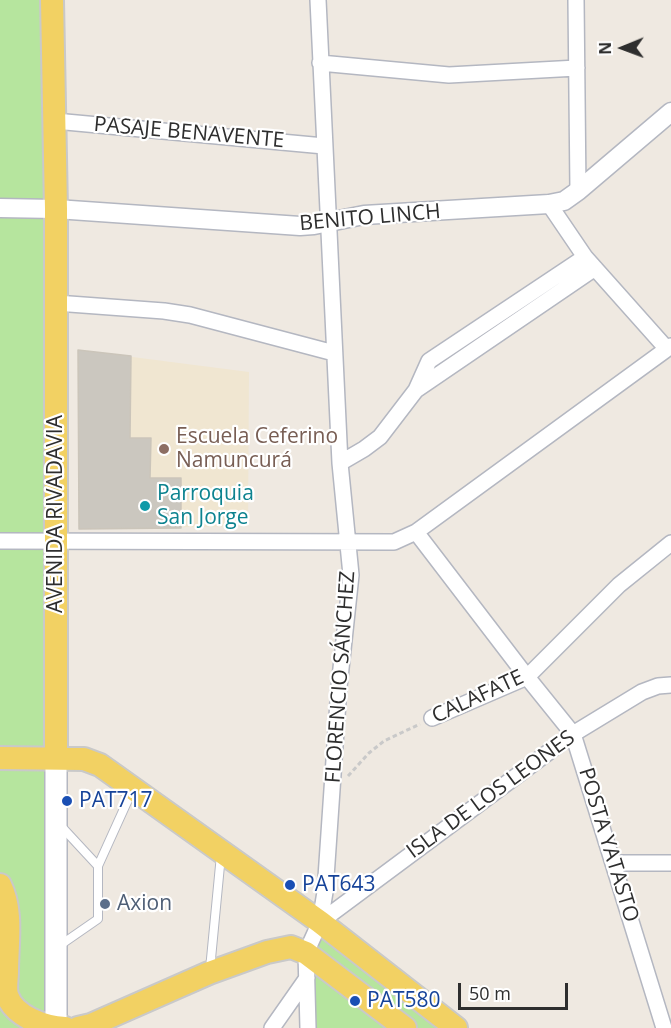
<!DOCTYPE html>
<html>
<head>
<meta charset="utf-8">
<style>
	body { margin:0 }
	#map { position:relative; width:671px; height:1028px; overflow:hidden; background:#efe9e1; font-family:"Open Sans",sans-serif }
	canvas { display:block }
	.north { position:absolute; left:593px; top:18px; width:60px; height:60px; -webkit-text-stroke:4px #fff; paint-order:stroke; rotate:269deg; font-size:16px; font-weight:700; line-height:24px; text-align:center; color:#2e2e2e }
	.north::after { content:''; display:block; margin:auto; width:21px; height:27px; background:#2e2e2e; clip-path:polygon(50% 0,100% 100%,50% 72%,0 100%) }
	.scale { position:absolute; left:458px; top:983px; width:110px; height:27px; box-sizing:border-box; border:3px solid #2e2e2e; border-top:0; padding-left:8px; font-size:18px; line-height:21px; white-space:nowrap; color:#2e2e2e; -webkit-text-stroke:4px #fff; paint-order:stroke }
</style>
</head>
<body>
<div id="map">
<canvas width="671" height="1028"></canvas>
<div class="north">N</div>
<div class="scale">50 m</div>
</div>
<script>
const ctx = document.querySelector('canvas').getContext('2d');
ctx.lineJoin = 'round';
function paint(path, color) {
  ctx.fillStyle = color;
  ctx.fill(path, 'evenodd');
}
function strokePath(path, color, width, dash) {
  ctx.strokeStyle = color;
  ctx.lineWidth = width;
  ctx.lineCap = dash ? 'butt' : 'round';
  ctx.setLineDash(dash || []);
  ctx.stroke(path);
}
function write(font, color, halo, rows, align = 'center') {
  ctx.font = font + ' "Open Sans",sans-serif';
  ctx.lineWidth = 4.5;
  ctx.setLineDash([]);
  ctx.textBaseline = 'middle';
  ctx.strokeStyle = halo;
  ctx.fillStyle = color;
  for (const [text, x, y, turn = 0] of rows) {
    ctx.save();
    ctx.translate(x, y);
    ctx.rotate((+turn || 0) * Math.PI / 180);
    ctx.textAlign = isNaN(turn) ? turn : align;
    if (halo) ctx.strokeText(text, 0, 0);
    ctx.fillText(text, 0, 0);
    ctx.restore();
  }
}
const education = new Path2D(`
	M78 350 249 372 248 526 79 529Z`);
const green = new Path2D(`
	M0 0H52L56 1028H0Z
	M320 922 456 1028H405L306 953Z
	M313 970 390 1028H315Z`);
const building = new Path2D(`
	M78 350 131 356 130 438H151L150 478H181V528L79 529Z`);
const path = new Path2D(`
	M348 776 369 753 384 741 420 724`);
const service = new Path2D(`
	M98 866 132 791
	M59 946 98 919V866L60 825
	M210 969 221 855`);
const minor = new Path2D(`
	M576 0 578 191
	M320 63 449 75 577 68
	M55 121 324 146
	M549 204 585 257 667 349
	M56 303 164 311 190 315 334 353
	M416 390 595 268
	M340 463 364 449 380 437 416 390 429 361 585 257
	M416 532 527 677 573 734 664 1028
	M0 541 394 542 416 532 671 346
	M432 718 527 677 619 585 671 543
	M614 863H671
	M320 922 573 734 642 692 658 686 671 685
	M272 1028 307 978
	M308 1028 306 953 320 922 325 892 339 687 351 575 340 463 318 0`);
const tertiary = new Path2D(`
	M0 208 56 209 300 226 314 225 364 215 549 204 564 201 578 191 671 112`);
const secondary = new Path2D(`
	M56 757V1028`);
const primary = new Path2D(`
	M52 0 56 209V757
	M0 758 84 759 100 765 320 922 456 1028
	M0 885C13 911 7 943 7 972 7 978 5 988 7 995 14 1017 45 1027 65 1028
	M78 1028 91 1025 209 973 267 952 291 947 306 953 405 1028`);
const markers = [
	[164,449,6,"#8d6e63"],
	[145,506,6,"#0f9aa8"],
	[67,801,6,"#1a4fb4"],
	[290,885,6,"#1a4fb4"],
	[105,904,6,"#5c6f8a"],
	[355,1001,6,"#1a4fb4"]
];
const streetNames = [
	["PASAJE BENAVENTE",189,133,5],
	["BENITO LINCH",370,218,-5],
	["AVENIDA RIVADAVIA",56,514,-90],
	["FLORENCIO SÁNCHEZ",341,677,-86],
	["CALAFATE",478,697,-25],
	["ISLA DE LOS LEONES",491,795,-36],
	["POSTA YATASTO",608,845,73]
];
const educationNames = [
	["Escuela Ceferino",176,437],
	["Namuncurá",176,461]
];
const cultureNames = [
	["Parroquia",157,494],
	["San Jorge",157,518]
];
const transitNames = [
	["PAT717",79,801],
	["PAT643",302,885],
	["PAT580",367,1001]
];
const serviceNames = [
	["Axion",117,904]
];
paint(education, '#f0e6d1');
paint(green, '#b6e59e');
paint(building, '#cbc7bf');
strokePath(building, '#cbc5ba', 1.5);
strokePath(service, '#b4b7c1', 10);
strokePath(minor, '#b4b7c1', 18);
strokePath(tertiary, '#b4b7c1', 21);
strokePath(secondary, '#b4b7c1', 24);
strokePath(primary, '#c9c9c9', 26);
strokePath(path, '#c9c9c9', 3, [4.5, 3]);
strokePath(service, '#fff', 8);
strokePath(minor, '#fff', 15);
strokePath(tertiary, '#fff', 18);
strokePath(secondary, '#fff', 21);
strokePath(primary, '#f2d163', 22);
for (const [x, y, r, color] of markers) {
  const dot = new Path2D();
  dot.arc(x, y, r, 0, 2 * Math.PI);
  ctx.fillStyle = color;
  ctx.fill(dot);
  strokePath(dot, '#fff', 2);
}
write('21px', '#2e2e2e', '#fff', streetNames);
write('21px', '#785e54', '#fff', educationNames, 'left');
write('21px', '#0d838f', '#fff', cultureNames, 'left');
write('21px', '#164399', '#fff', transitNames, 'left');
write('21px', '#4e5e75', '#fff', serviceNames, 'left');
</script>
</body>
</html>
